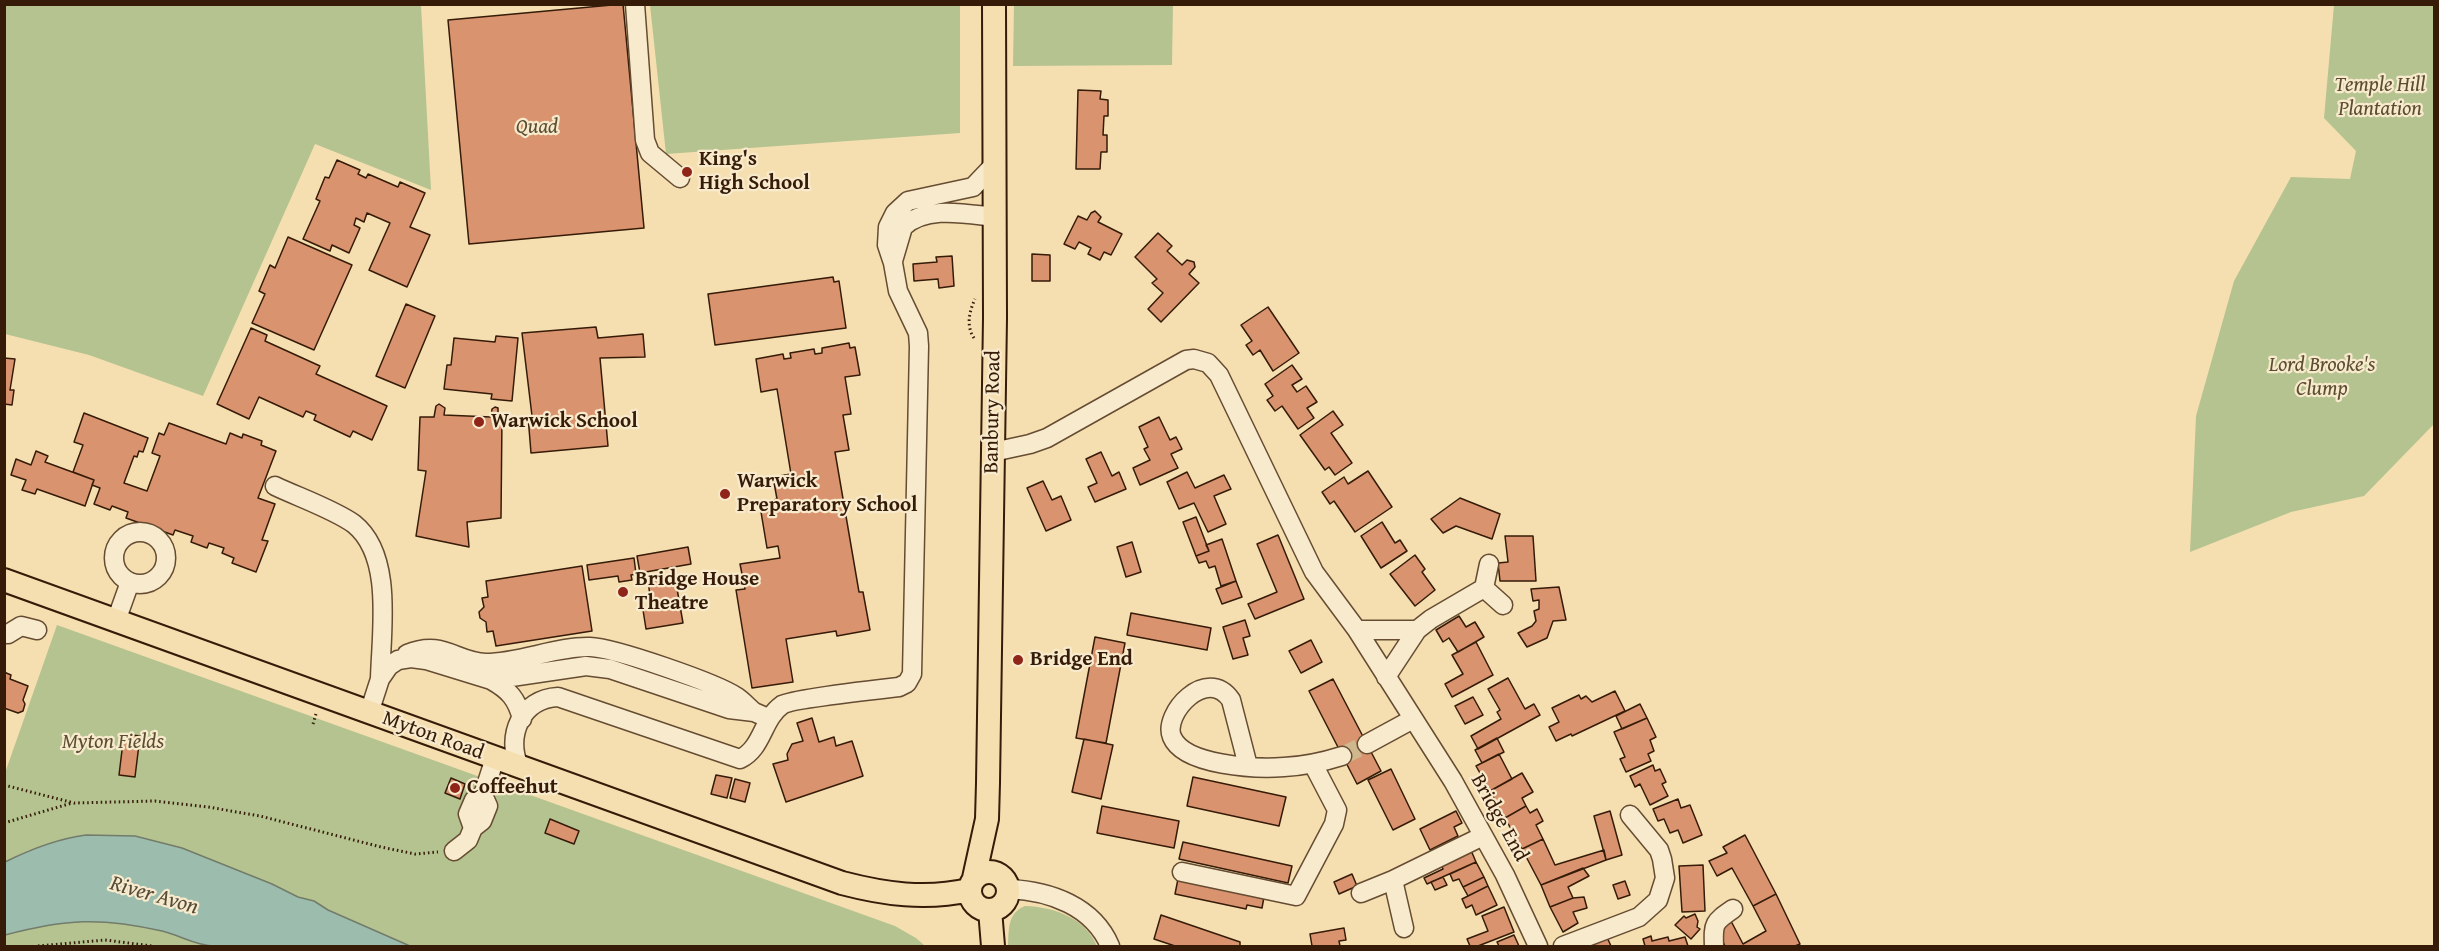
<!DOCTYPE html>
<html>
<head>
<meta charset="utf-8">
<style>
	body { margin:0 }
	#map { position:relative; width:2439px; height:951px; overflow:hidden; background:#f5dfb0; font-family:"Gentium Book Plus",serif }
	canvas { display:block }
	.frame { position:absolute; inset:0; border:6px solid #351b08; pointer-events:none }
</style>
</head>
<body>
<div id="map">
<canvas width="2439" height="951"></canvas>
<div class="frame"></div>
</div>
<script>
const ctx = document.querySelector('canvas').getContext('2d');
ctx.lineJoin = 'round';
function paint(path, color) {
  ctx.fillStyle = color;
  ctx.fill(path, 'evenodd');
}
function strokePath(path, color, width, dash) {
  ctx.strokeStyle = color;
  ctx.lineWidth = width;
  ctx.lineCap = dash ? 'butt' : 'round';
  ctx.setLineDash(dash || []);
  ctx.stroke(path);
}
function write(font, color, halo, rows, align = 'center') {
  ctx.font = font + ' "Gentium Book Plus",serif';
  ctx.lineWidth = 4.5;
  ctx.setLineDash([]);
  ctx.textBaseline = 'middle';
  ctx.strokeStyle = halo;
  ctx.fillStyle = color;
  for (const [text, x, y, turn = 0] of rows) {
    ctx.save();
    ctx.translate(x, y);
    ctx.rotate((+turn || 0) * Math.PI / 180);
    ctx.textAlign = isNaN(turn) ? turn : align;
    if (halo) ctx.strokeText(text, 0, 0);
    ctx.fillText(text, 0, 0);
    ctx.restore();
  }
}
const green = new Path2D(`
	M5 4 421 5 431 190 315 144 203 396 89 355 5 334Z
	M650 5H960V133L666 154Z
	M1014 5H1173L1172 65 1013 66Z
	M2334 5H2434V424L2364 496 2291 512 2190 552 2196 416 2234 281 2291 177 2350 179 2356 151 2324 118Z
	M57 625 895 926 916 938 925 946H410L328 910 314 901 298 897 272 884 182 849 166 845 29 850 5 862V773Z
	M1025 906C1055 907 1085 918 1097 946H1008C1009 930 1007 913 1025 906Z
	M72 921 124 922 177 934 211 946H5V935L43 924Z`);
const water = new Path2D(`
	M86 835 135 836 182 848 272 884 298 897 314 901 328 910 410 946C345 947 279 950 214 946 197 946 179 935 162 931 101 917 65 919 5 935V862C31 849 56 839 86 835Z`);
const building = new Path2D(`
	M623 4 644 228 469 244 448 20Z
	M1078 90 1101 91 1100 99 1108 100V116H1104L1103 135H1107V152H1101L1100 169H1076Z
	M337 160 360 170 358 174 366 178 368 174 398 187 400 182 425 193 410 227 430 235 407 287 369 270 390 223 367 213 364 222 356 218 354 225 360 228 349 253 332 245 330 251 303 239 320 201 316 199 325 177 329 178Z
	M1095 211 1101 217 1098 222 1122 234 1111 255 1104 252 1100 260 1088 254 1091 248 1079 242 1075 249 1064 244 1078 216 1087 220 1091 213Z
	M1158 233 1172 246 1167 251 1182 265 1187 260 1194 262 1195 267 1189 274 1199 283 1161 322 1148 309 1163 293 1152 283 1157 279 1135 257Z
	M288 237 352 265 314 350 252 323 265 294 259 291 270 265 275 268Z
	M1032 254 1050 255V281H1032Z
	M952 256 954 286 939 288 938 279 914 281 913 264 937 262 936 257Z
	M833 277 834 282 839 281 846 328 715 345 708 294Z
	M406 304 435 316 405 388 376 376Z
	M1268 307 1299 353 1273 371 1260 350 1253 355 1246 345 1252 341 1241 325Z
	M596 327 598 338 643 334 645 357 600 358 608 446 531 453 528 416H532L522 333Z
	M251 328 267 335 265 341 320 366 316 374 387 406 372 440 353 431 350 437 314 420 316 415 306 411 303 417 259 397 249 419 217 404Z
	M496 336 518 338 512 401 491 399 492 394 444 389 447 365H451L454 338 495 342Z
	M849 343 850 348 855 347 860 375 845 377 851 414 843 415 849 450 835 452 859 592H863L870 630 837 636 836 631 786 639 793 682 752 688 736 590 745 589 740 564 780 558 778 546 767 548 761 512 775 509 774 500 777 499 773 477 791 474 777 389 761 392 756 359 783 354 784 359 791 358 790 353 814 349 815 354 822 353V348Z
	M4 358 15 359 10 390H14L12 405 4 404Z
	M1292 365 1302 379 1292 385 1297 392 1306 386 1317 402 1307 408 1314 418 1298 429 1282 406 1275 411 1267 400 1273 396 1265 384Z
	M439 404 445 408 444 415 491 417 492 409 495 407 498 408V418L502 417 501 518 467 522 469 547 416 536 426 471 418 470 420 417H434L436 406Z
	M1333 411 1343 425 1331 433 1352 463 1335 475 1329 467 1325 470 1300 435Z
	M84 413 148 438 143 452 139 451 137 457 134 456 124 483 147 491 160 456 152 453 159 433 164 435 169 423 226 444 230 433 242 438 243 434 262 441 261 445 276 451 258 498 275 504 262 540 268 541 256 572 232 563 234 558 222 553 224 548 209 543 207 548 191 542 193 536 175 530 173 535 126 518 128 512 112 506 110 510 94 504 100 488 92 485 94 480 73 472 83 445 74 442Z
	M1159 417 1170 440 1176 437 1182 449 1171 454 1178 468 1140 485 1133 468 1150 460 1144 449 1148 447 1139 427Z
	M36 451 48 456 45 462 94 480 85 506 37 489 35 494 22 490 26 480 11 475 16 459 31 465Z
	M1101 452 1112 476 1119 472 1126 489 1095 502 1088 487 1097 483 1086 459Z
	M1368 471 1392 507 1355 532 1334 501 1330 504 1322 492 1344 477 1348 484Z
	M1187 472 1195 488 1224 475 1231 489 1214 496 1226 524 1208 532 1194 503 1179 509 1167 482Z
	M1043 481 1052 500 1061 496 1071 520 1046 531 1027 488Z
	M1460 498 1500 514 1492 539 1456 526 1443 533 1431 519Z
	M1196 517 1209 551 1196 556 1183 522Z
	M1382 522 1395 543 1400 540 1407 551 1381 568 1361 536Z
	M1278 535 1304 599 1255 619 1248 604 1277 592 1257 544Z
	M1505 536H1533L1536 581H1500L1498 563 1508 562Z
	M1222 539 1236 581 1221 586 1215 566 1209 568 1206 561 1199 563 1196 556 1209 551 1206 545Z
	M1132 542 1141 572 1126 577 1117 547Z
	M688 547 691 564 640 573 637 556Z
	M1415 555 1425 569 1422 572 1435 590 1415 606 1390 574Z
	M634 558 636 574 631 575 632 580 619 582 618 576 589 580 587 565Z
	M582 566 592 631 496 646 493 631 487 632 486 622 480 618 479 612 484 607 482 598 488 597 486 581Z
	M675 577 683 623 646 629 643 610 652 608 648 582Z
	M1236 581 1242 597 1222 604 1216 589Z
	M1559 587 1566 620 1553 621 1547 638 1527 647 1518 633 1532 626 1536 621 1534 611 1539 609V600L1533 601 1531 589Z
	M1131 613 1211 628 1207 650 1127 635Z
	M1459 616 1466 627 1475 622 1484 637 1458 652 1449 638 1443 642 1436 630Z
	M1245 620 1250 636 1243 638 1248 655 1233 659 1223 627Z
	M1095 637 1125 643 1106 743 1076 738Z
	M1311 640 1322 662 1301 673 1289 651Z
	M1476 642 1493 675 1452 697 1445 684 1463 674 1452 655Z
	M4 672 11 675 10 679 28 686 23 700 25 704 23 711 18 713 4 708Z
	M1508 678 1525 709 1534 704 1540 715 1478 749 1471 736 1501 719 1497 712 1500 710 1488 689Z
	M1333 679 1381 771 1357 784 1309 691Z
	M1615 691 1625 711 1572 736 1571 734 1556 741 1549 727 1559 722 1552 708 1579 695 1581 699 1586 696 1592 702Z
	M1473 697 1483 715 1465 724 1455 706Z
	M1640 704 1647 718 1622 729 1616 716Z
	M812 718 819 742 834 737 836 746 852 741 863 776 786 802 773 764 788 760 787 754 792 744 803 741 797 723Z
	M1647 718 1656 737 1650 740 1654 751 1648 754 1651 761 1626 772 1620 759 1625 757 1614 732Z
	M124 734 140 736 135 777 119 775Z
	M1497 738 1504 752 1482 763 1475 750Z
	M1084 739 1113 745 1101 799 1072 792Z
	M1499 754 1512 779 1490 791 1476 766Z
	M1653 765 1655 771 1660 769 1666 782 1662 784 1668 796 1650 805 1640 784 1635 787 1630 776Z
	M1391 769 1415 819 1393 830 1368 780Z
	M1522 773 1533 792 1522 798 1526 806 1505 818 1490 791Z
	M716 775 732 778 727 798 711 794Z
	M1193 777 1286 797 1279 826 1187 806Z
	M451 778 465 784 460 799 445 793Z
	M735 779 750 783 745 802 730 798Z
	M1678 799 1681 808 1690 805 1702 835 1683 843 1678 830 1670 833 1664 819 1658 821 1653 809Z
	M1102 806 1179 821 1174 848 1097 833Z
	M1526 806 1530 813 1537 809 1543 821 1536 825 1543 839 1522 849 1505 818Z
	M1456 811 1462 823 1454 827 1458 836 1430 850 1420 829Z
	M1610 811 1622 855 1606 860 1594 816Z
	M550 819 579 831 574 844 545 833Z
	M1745 835 1776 894 1753 906 1732 868 1717 876 1709 861 1727 853 1723 847Z
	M1543 839 1555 865 1604 850 1606 860 1541 885 1522 849Z
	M1183 842 1292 866 1288 883 1179 859Z
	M1470 848 1476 862 1427 884 1424 878 1443 869 1440 862Z
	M1476 862 1484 877 1463 887 1459 879 1453 881 1450 874Z
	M1703 865 1705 911 1682 912 1679 866Z
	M1583 868 1589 876 1568 887 1573 898 1550 907 1541 885Z
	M1352 874 1357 886 1339 894 1334 882Z
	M1443 877 1447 885 1435 890 1431 882Z
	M1484 877 1488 886 1468 896 1463 887Z
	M1178 879 1264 897 1262 908 1247 905 1246 909 1175 894Z
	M1625 881 1630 895 1618 899 1613 885Z
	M1488 886 1497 905 1476 915 1472 905 1466 908 1462 899Z
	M1776 894 1800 944 1795 946H1725L1716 928 1731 921 1743 944 1766 931 1753 906Z
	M1584 897 1587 908 1573 912 1578 923 1563 932 1550 907 1573 898Z
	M1504 907 1514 932 1478 946H1470L1467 939 1488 931 1482 916Z
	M1695 914 1698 921 1697 927 1700 929 1691 939 1675 925 1684 916 1686 918Z
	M1161 915 1240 942V946H1175L1154 939Z
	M1344 928 1346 940 1339 941 1340 946H1312L1310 934Z
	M1514 935 1519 946H1499L1497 942Z
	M1606 935 1611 946H1580Z
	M1651 936 1652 941 1668 937 1669 941 1685 937 1688 946H1645L1643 939Z`);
const minorTunnel = new Path2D(`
	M1342 756 1367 744`);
const path = new Path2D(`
	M974 338C966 326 969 312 975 299
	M313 724 316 714
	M4 785 74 803 155 801 208 807 260 816 381 847 415 854 438 852
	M4 823 72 803
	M38 946 105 940 152 946`);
const minor = new Path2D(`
	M635 4 645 140 650 153 680 178
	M893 261 903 227C926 205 966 214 995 217
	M993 452 1030 444 1047 438 1186 360 1194 359 1208 363 1219 375 1314 572 1357 630 1453 781 1505 875 1538 946
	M275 486C298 497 335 510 354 524 394 556 381 633 380 679
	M114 558a26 26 0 1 1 52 0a26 26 0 1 1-52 0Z
	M1489 564 1484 588 1503 605
	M116 621 130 582
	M1357 630H1417
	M8 634 21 626 37 630
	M407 654C443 639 455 662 486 663 519 663 558 646 590 647 615 648 716 683 737 697 743 701 748 707 754 712
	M1386 677 1417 630 1431 619 1484 588
	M491 680C509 690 517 699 522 719
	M369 713 380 679 389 666 398 660 411 658 426 660 491 680 586 666 610 669 729 709 754 712 768 718
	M1367 744 1413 719
	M1248 766 1231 700C1207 665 1162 714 1172 737 1184 766 1257 769 1284 767 1304 766 1323 762 1342 756
	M519 767C506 735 521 699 558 697L740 759C763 748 762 719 782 705 790 699 882 689 899 687L907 683 912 674 919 346 918 333 898 291 893 263 887 245 888 227 895 213 908 201 973 187 994 165
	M473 828 468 814 474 800 483 795
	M454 851 468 840 473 828 482 821 488 806 483 795 495 758
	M1182 872 1296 896 1334 824 1337 810 1313 764
	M1393 880 1404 928
	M1009 889C1050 891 1093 906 1110 946
	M1361 893 1393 880 1483 836
	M1563 946 1639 917 1658 900 1665 878 1662 859 1659 850 1630 815
	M1714 946C1713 923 1714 922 1733 909`);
const major = new Path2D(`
	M4 580 842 883C884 894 926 900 969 890
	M970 891a19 19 0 1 1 38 0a19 19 0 1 1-38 0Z
	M974 878 987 819 988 783 995 318 994 4
	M990 910 993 946`);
const markers = [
	[687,172,6,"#8f2418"],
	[479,422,6,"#8f2418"],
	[725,494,6,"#8f2418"],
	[623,592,6,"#8f2418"],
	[1018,660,6,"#8f2418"],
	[455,788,6,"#8f2418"]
];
const parkNames = [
	["Temple Hill",2380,86],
	["Plantation",2380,110],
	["Quad",537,128],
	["Lord Brooke's",2322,366],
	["Clump",2322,390],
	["Myton Fields",113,743]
];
const poiNames = [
	["King's",699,160],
	["High School",699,184],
	["Warwick School",491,422],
	["Warwick",737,482],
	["Preparatory School",737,506],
	["Bridge House",635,580],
	["Theatre",635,604],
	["Bridge End",1030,660],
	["Coffeehut",467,788]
];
const streetNames = [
	["Banbury Road",993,412,-89],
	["Myton Road",433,736,20],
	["Bridge End",1499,818,61]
];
const waterNames = [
	["River Avon",154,896,16]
];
paint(green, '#b5c390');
paint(water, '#9cbcad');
strokePath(water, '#737c6b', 1.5);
paint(building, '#d9936e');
strokePath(building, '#351b08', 1.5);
strokePath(minorTunnel, '#cfb88e', 18, [18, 9]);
strokePath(minor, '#654c32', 21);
strokePath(major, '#351b08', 26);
strokePath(path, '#351b08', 3, [1.5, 3]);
strokePath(minor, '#f8eacc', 18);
strokePath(major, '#f5dfb0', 22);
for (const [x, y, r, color] of markers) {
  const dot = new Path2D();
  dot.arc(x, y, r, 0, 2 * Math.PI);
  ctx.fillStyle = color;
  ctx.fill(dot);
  strokePath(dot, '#f8eacc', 2);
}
write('italic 21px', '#5b4d31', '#f8eacc', parkNames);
write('bold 21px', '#351b08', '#f8eacc', poiNames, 'left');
write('21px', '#351b08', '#f8eacc', streetNames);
write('italic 22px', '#544b3a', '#f8eacc', waterNames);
</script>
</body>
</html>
